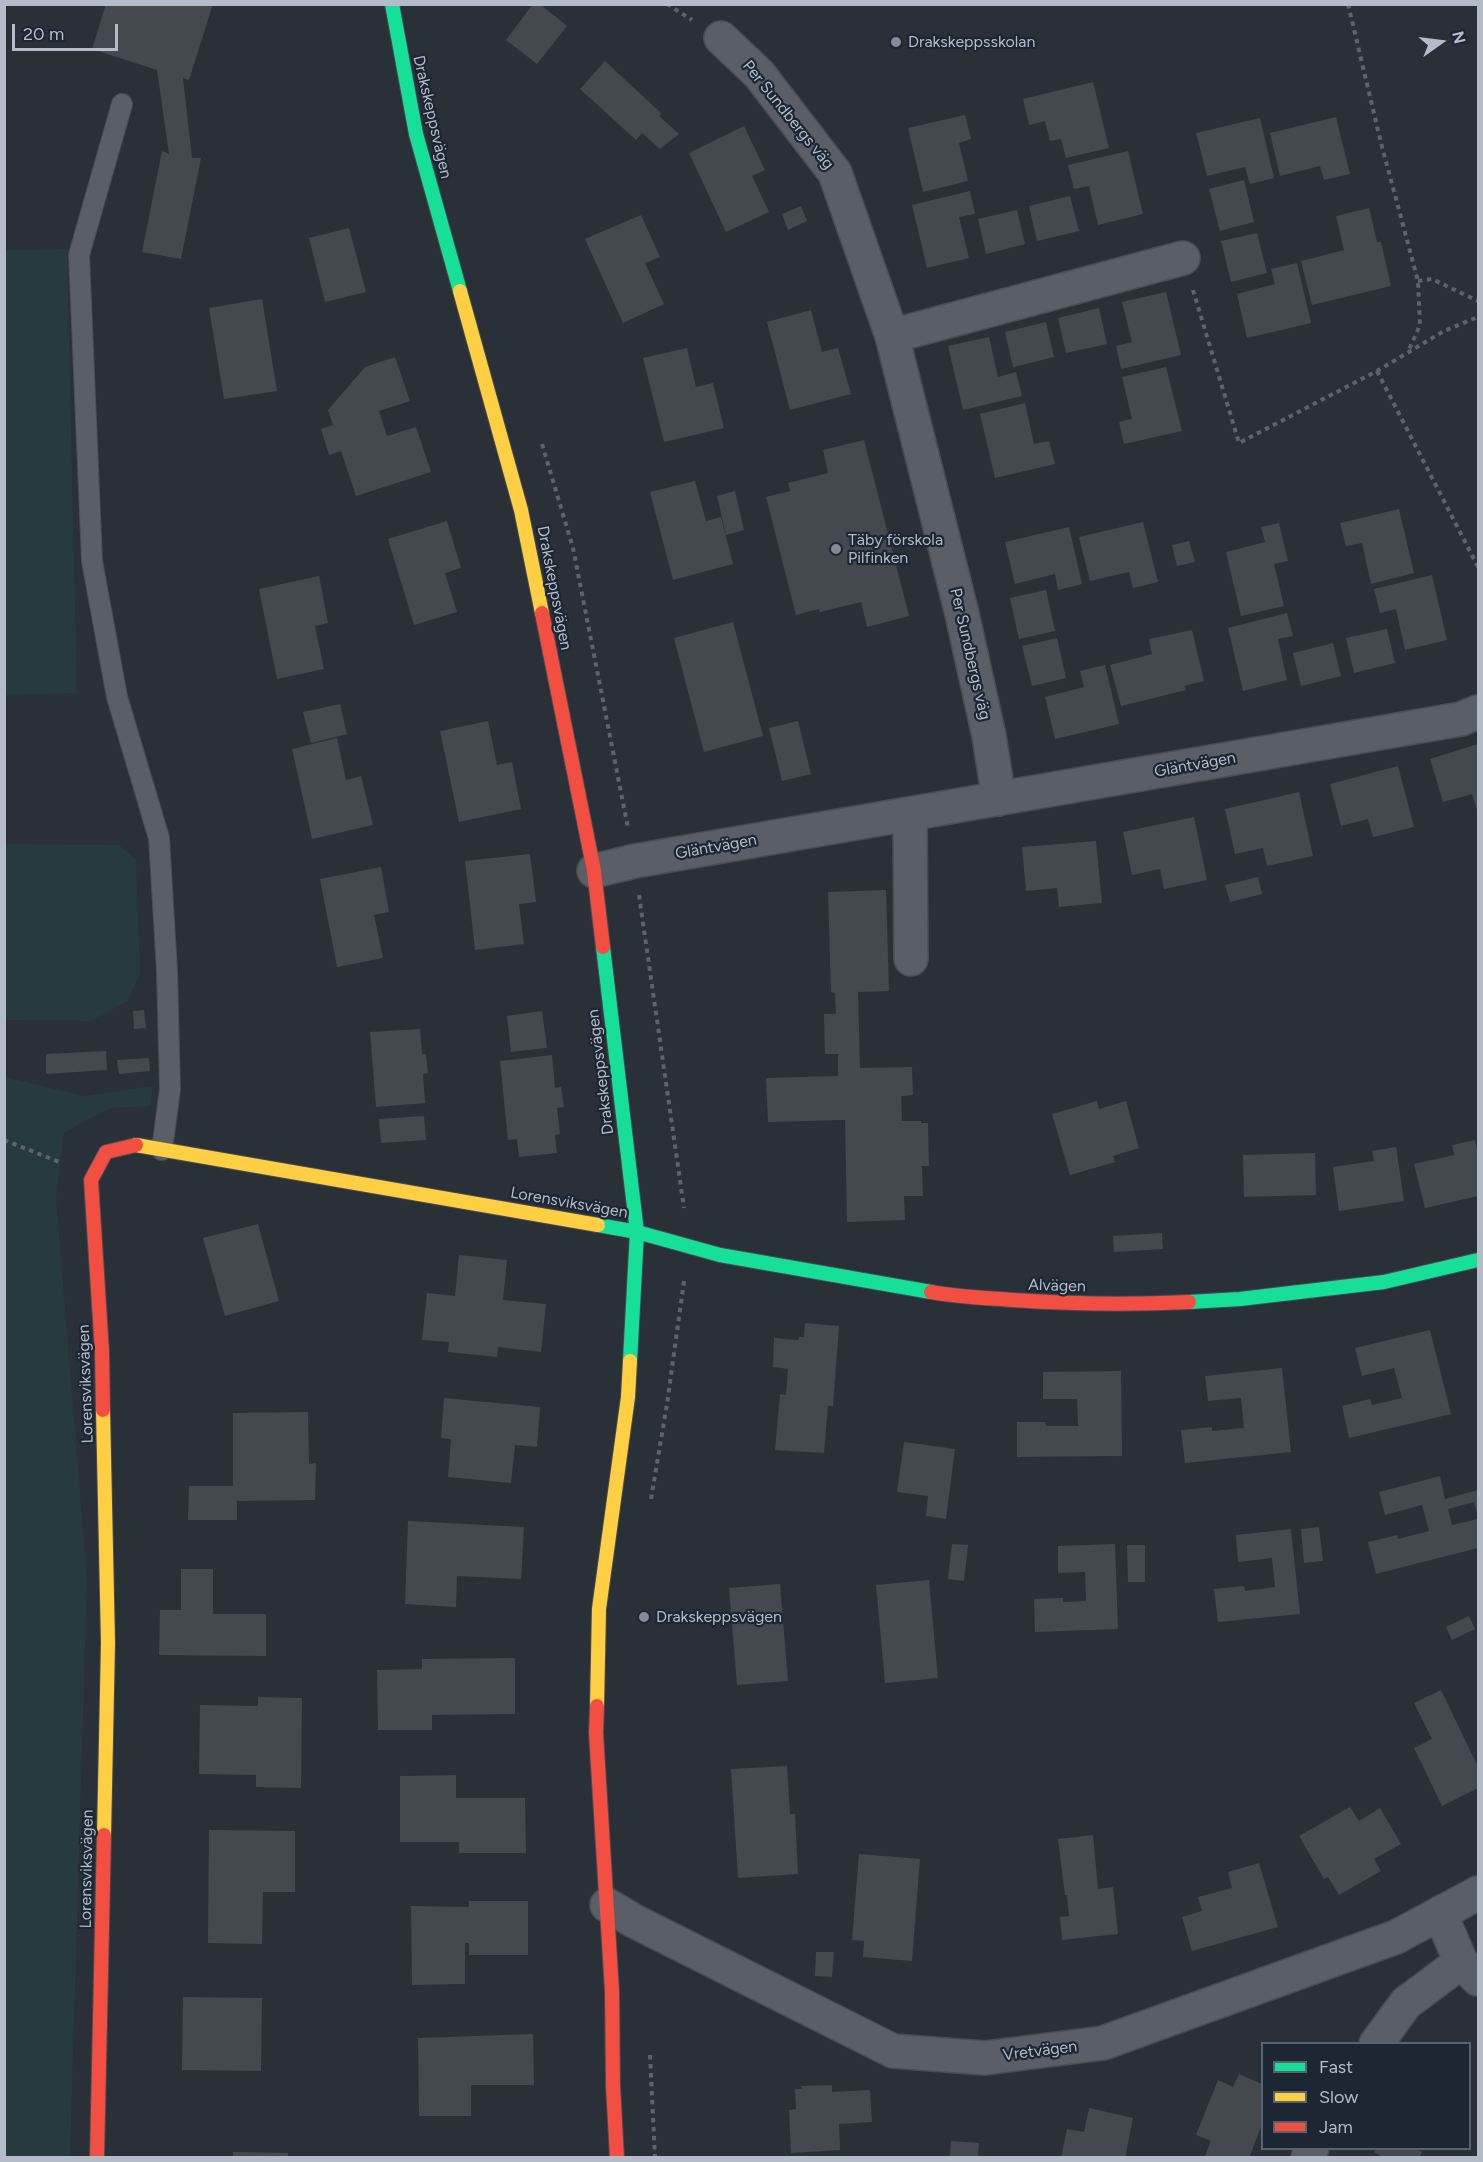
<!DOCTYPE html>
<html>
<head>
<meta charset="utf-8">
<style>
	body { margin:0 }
	#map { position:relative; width:1483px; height:2162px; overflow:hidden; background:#2a3038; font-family:Figtree,sans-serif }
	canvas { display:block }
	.frame { position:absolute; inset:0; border:6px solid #b4bcc9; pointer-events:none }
	.legend { position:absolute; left:1261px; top:2042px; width:210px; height:108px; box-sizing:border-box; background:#1d2633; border:2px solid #59626f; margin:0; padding:8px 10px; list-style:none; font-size:18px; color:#b4bcc9 }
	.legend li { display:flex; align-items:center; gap:12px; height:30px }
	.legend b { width:30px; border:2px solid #59626f }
	.north { position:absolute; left:1411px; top:12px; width:60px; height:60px; -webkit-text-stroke:4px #1d2633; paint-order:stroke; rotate:76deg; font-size:16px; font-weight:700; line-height:24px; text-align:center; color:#b4bcc9 }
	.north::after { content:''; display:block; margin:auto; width:21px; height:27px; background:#b4bcc9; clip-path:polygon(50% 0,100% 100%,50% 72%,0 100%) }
	.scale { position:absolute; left:12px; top:24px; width:106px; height:27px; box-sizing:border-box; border:3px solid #b4bcc9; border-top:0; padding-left:8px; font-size:18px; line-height:21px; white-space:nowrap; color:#b4bcc9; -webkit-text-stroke:4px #1d2633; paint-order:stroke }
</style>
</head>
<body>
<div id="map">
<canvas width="1483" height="2162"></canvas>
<div class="frame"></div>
<ul class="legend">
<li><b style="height:8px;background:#16e098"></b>Fast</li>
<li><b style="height:8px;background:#ffcf43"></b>Slow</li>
<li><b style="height:8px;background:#f24e42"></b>Jam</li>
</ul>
<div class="north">N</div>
<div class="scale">20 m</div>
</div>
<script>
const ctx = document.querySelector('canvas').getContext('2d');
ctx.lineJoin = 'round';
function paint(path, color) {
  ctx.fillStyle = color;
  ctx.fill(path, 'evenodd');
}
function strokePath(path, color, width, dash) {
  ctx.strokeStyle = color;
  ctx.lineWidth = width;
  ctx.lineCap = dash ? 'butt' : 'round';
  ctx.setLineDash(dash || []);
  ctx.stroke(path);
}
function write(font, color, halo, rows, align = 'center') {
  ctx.font = font + ' Figtree,sans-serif';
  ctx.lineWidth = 4.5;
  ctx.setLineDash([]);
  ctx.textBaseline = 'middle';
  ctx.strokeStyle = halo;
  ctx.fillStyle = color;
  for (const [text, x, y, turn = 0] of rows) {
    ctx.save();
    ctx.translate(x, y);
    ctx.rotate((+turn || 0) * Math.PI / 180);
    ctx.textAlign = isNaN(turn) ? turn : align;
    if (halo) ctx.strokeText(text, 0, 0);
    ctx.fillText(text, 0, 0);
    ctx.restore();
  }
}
const green = new Path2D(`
	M67 249 77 693 5 695V250Z
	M5 844 119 845 136 860 140 973 128 1001 90 1021 5 1020Z
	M5 1077 85 1096 153 1086 151 1106 109 1108 64 1133 56 1197 87 1579 70 2157H5Z`);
const building = new Path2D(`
	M106 4H213L189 80 183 78 192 158H201L181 259 142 252 162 151 169 154 157 70 92 49Z
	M533 4H540L567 26 537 64 506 40Z
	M605 61 661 113 659 116 679 134 660 149 642 133 636 140 580 89Z
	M1093 82 1109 148 1066 158 1061 139 1050 141 1045 121 1029 125 1023 99Z
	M965 115 971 139 959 143 968 181 923 192 908 128Z
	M1336 117 1350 174 1324 180 1320 166 1280 176 1270 133Z
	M1260 118 1274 178 1250 184 1245 167 1207 176 1196 133Z
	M744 126 765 170 752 176 769 212 726 232 689 153Z
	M1128 151 1143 214 1098 225 1089 186 1074 189 1068 165Z
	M1244 180 1254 222 1220 231 1209 189Z
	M970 191 975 214 959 217 969 258 927 268 912 205Z
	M1070 196 1079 231 1037 241 1029 206Z
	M801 206 807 221 788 230 782 214Z
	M1369 208 1377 242H1381L1391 286 1312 305 1301 261 1344 250 1336 216Z
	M1017 210 1025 244 986 254 978 219Z
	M641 215 660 257 645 263 664 304 623 323 585 239Z
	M349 228 366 292 325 302 309 238Z
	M1257 233 1267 273 1231 282 1221 241Z
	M1297 263 1311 323 1247 338 1237 294 1275 284 1271 269Z
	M1166 292 1181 355 1121 369 1116 346 1132 342 1122 302Z
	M262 299 277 391 224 399 209 308Z
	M1099 308 1107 344 1066 353 1058 318Z
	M811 310 822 352 838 348 851 394 790 410 767 322Z
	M1046 322 1054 357 1013 367 1005 332Z
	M989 337 998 377 1016 372 1022 396 963 410 948 346Z
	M687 348 696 387 713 383 724 428 664 442 643 358Z
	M395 357 410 401 379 411 387 436 416 427 431 472 356 496 341 451 329 455 321 429 333 425 328 410 365 367Z
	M1166 367 1182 431 1124 444 1119 422 1132 419 1122 377Z
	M1025 403 1034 444 1049 441 1055 464 995 478 980 414Z
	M864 440 909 616 867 627 861 602 820 612 819 609 796 615 766 497 790 491 788 483 828 473 823 450Z
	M695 481 706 521 721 517 733 564 673 580 650 492Z
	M735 491 744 530 726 535 717 496Z
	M1399 509 1414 573 1371 584 1362 543 1346 546 1340 523Z
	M447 521 461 568 445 573 457 612 414 625 388 539Z
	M1143 522 1158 582 1133 588 1129 572 1090 581 1079 537Z
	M1279 523 1288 561 1274 564 1284 606 1241 616 1226 552 1265 542 1261 527Z
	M1069 527 1082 584 1058 590 1055 574 1015 584 1005 542Z
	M1189 541 1195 562 1177 566 1172 545Z
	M1432 575 1447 640 1405 650 1396 609 1380 613 1374 589Z
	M319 576 328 623 315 626 324 669 277 679 259 589Z
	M1046 590 1055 631 1019 639 1010 598Z
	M1287 613 1293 636 1278 639 1287 680 1243 691 1228 628Z
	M733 622 763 736 704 752 674 638Z
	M1387 629 1395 663 1354 673 1346 638Z
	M1192 630 1204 681 1184 686 1186 690 1121 706 1110 665 1152 654 1149 639Z
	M1057 638 1066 678 1032 686 1022 646Z
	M1333 643 1341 676 1301 686 1293 653Z
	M1105 665 1119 724 1055 739 1045 697 1084 687 1080 671Z
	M340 704 347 734 311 743 303 712Z
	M488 721 497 765 512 762 521 809 459 822 440 731Z
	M798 721 811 774 782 781 769 728Z
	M337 738 346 780 361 776 373 825 312 839 292 749Z
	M1478 744V813L1472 794 1443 802 1430 759Z
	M1398 766 1414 827 1373 837 1368 819 1341 826 1330 784Z
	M1299 792 1313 856 1267 866 1263 848 1235 854 1225 809Z
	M1194 817 1207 880 1164 889 1160 869 1132 875 1123 832Z
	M1096 841 1102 903 1059 907 1057 888 1026 891 1022 847Z
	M530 854 536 902 519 904 524 944 475 950 465 861Z
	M381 867 389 912 374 915 383 958 337 967 320 879Z
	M1258 877 1262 894 1230 902 1225 885Z
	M886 890 889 991 858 992 860 1068 912 1067 913 1095 901 1096 902 1121H921V1123H928L929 1166H922L923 1196H904L905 1220 847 1222 845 1120 768 1122 766 1078 838 1076V1054H825L824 1014H836L835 993 831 992 828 892Z
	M144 1010 146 1028 134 1029 133 1011Z
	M542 1011 547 1048 511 1052 507 1016Z
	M420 1029 422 1054H426L428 1073 423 1074 425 1103 376 1107 370 1032Z
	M106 1051 107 1070 46 1074V1054Z
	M552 1055 555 1088 561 1087 564 1107 557 1108 560 1134 555 1135 557 1153 519 1157 517 1139 508 1140 500 1061Z
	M149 1058 150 1071 119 1074 117 1060Z
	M1097 1101 1099 1109 1126 1101 1139 1148 1113 1156 1115 1162 1070 1175 1052 1114Z
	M424 1116 426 1140 381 1143 379 1119Z
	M1475 1140 1478 1154V1196L1425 1208 1414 1164 1454 1155 1452 1145Z
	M1396 1147 1404 1201 1339 1211 1333 1167 1374 1161 1372 1151Z
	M1315 1153 1316 1195 1244 1197 1243 1155Z
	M258 1224 279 1301 225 1316 203 1238Z
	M1162 1233 1163 1249 1114 1252 1113 1236Z
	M459 1255 507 1260 503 1300 546 1304 541 1352 498 1347 497 1357 448 1352 449 1342 422 1340 427 1293 455 1296Z
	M805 1323 839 1326 833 1406H828L824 1453 775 1450 780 1394 786 1395 788 1369 773 1367 774 1338 798 1340 799 1337H804Z
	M1430 1330 1451 1414 1349 1438 1342 1406 1370 1399 1372 1405 1402 1398 1394 1368 1362 1376 1355 1348Z
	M1282 1368 1291 1452 1185 1463 1181 1430 1212 1427V1431L1244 1428 1241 1398 1208 1401 1205 1376Z
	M1121 1371 1122 1456 1017 1457V1422H1045L1046 1426H1078L1077 1399H1043V1372Z
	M444 1398 540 1407 537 1447 515 1445 511 1483 448 1477 451 1439 441 1438Z
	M308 1412 309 1464 316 1463 315 1500 237 1501V1520H188L189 1486H233V1413Z
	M904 1442 955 1449 946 1519 926 1516 928 1496 897 1492Z
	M1440 1476 1445 1499 1478 1490V1517L1474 1502 1448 1509 1452 1525 1478 1519V1548L1376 1574 1368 1542 1397 1535 1398 1539 1429 1531 1422 1505 1385 1515 1379 1492Z
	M408 1521 524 1527 521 1579 457 1576 456 1607 405 1604Z
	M1319 1527 1323 1561 1304 1563 1301 1529Z
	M1291 1529 1300 1614 1218 1622 1214 1589 1244 1586 1245 1591 1275 1587 1272 1558 1238 1562 1236 1535Z
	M952 1544 968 1545 964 1581 948 1579Z
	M1115 1544 1118 1629 1035 1632 1034 1599 1063 1598V1602L1086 1601 1085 1572 1058 1573V1546Z
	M1127 1545H1145V1582H1128Z
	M181 1569H213V1614H266V1656L159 1655 160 1610H181Z
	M929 1580 938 1678 885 1683 876 1585Z
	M780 1584 788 1681 737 1685 729 1588Z
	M1469 1616 1475 1629 1452 1640 1446 1627Z
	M515 1658V1714L432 1715V1730H378L377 1670 422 1669V1659Z
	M1441 1690 1478 1767V1788L1442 1806 1414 1748 1432 1739 1414 1703Z
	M258 1697 302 1698 301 1788 256 1787V1775L199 1774 200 1705 258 1706Z
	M787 1766 790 1814H795L798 1874 738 1878 731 1769Z
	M456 1775V1798H525L526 1853H459V1842H400V1776Z
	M1350 1807 1359 1821 1380 1808 1401 1844 1374 1859 1381 1871 1339 1895 1328 1877 1324 1879 1299 1836Z
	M209 1830 295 1831V1892H263L262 1944 208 1943Z
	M1093 1835 1098 1889 1113 1887 1118 1934 1062 1940 1060 1917 1069 1916 1067 1895H1065L1058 1839Z
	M859 1854 920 1859 912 1961 863 1957 864 1941 852 1940Z
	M1259 1863 1278 1927 1192 1951 1182 1917 1202 1911 1198 1897 1232 1888 1228 1872Z
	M469 1901H528V1955H469V1943H465V1984L412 1985 411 1906 469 1907Z
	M816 1952H834L832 1977 815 1976Z
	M183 1997 262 1998 261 2071 182 2070Z
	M533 2034 534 2085H471V2116H419L418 2038Z
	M1239 2074 1262 2084V2124L1249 2158H1204L1211 2141 1196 2135 1218 2080 1233 2087Z
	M832 2085V2092L870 2090 872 2122 839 2124 840 2150 791 2153 789 2110 796 2109 795 2089H802V2086Z
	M1089 2108 1133 2118 1125 2158H1061L1067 2129 1084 2132Z
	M951 2141 979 2143 978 2158H950Z
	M1376 2148H1415L1422 2152 1419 2158H1384L1374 2152Z
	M233 2152 288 2153V2158H233Z`);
const path = new Path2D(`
	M667 4 692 20
	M1348 4 1381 143 1418 281 1420 325 1408 352
	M1418 281 1432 279 1478 301
	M1193 290 1239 443 1377 371 1444 331 1478 317
	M1377 371 1478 567
	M542 444 573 548 628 828
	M639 895 684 1208
	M4 1140 62 1163
	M651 1499 667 1404 684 1281
	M650 2055 655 2158`);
const lane = new Path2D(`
	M122 104 79 255 92 561 117 697 159 838 167 971 170 1089 162 1150`);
const street = new Path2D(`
	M721 38 759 74 835 173 892 336 962 614 989 736 999 799
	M892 336 1183 258
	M910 814 911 959
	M594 871 635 861 1461 719 1478 712
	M607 1905 634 1921 893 2051 985 2058 1103 2043 1396 1937 1478 1893
	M1440 1913 1461 1962 1478 1979
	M1376 2044 1406 2003 1461 1962
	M1308 2158 1312 2148`);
const fast = new Path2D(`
	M392 4 416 134 460 291
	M603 947 637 1232 630 1361
	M598 1225 637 1232 720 1255 931 1292
	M1189 1302 1240 1299 1384 1282 1478 1260`);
const slow = new Path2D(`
	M460 291 521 510 542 613
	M136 1145 598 1225
	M103 1410 108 1643 104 1835
	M597 1706 599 1609 628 1397 630 1361`);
const jam = new Path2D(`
	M542 613 594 871 603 947
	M931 1292C958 1297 986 1298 1013 1300 1072 1304 1130 1305 1189 1302
	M103 1410 102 1352 91 1180 106 1152 136 1145
	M597 1706 596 1733 612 1991 613 2086 617 2158
	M97 2158 104 1835`);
const markers = [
	[896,42,6,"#848b96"],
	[836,549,6,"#848b96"],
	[644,1617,6,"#848b96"]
];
const poiNames = [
	["Drakskeppsskolan",908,42],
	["Täby förskola",848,540],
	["Pilfinken",848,558],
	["Drakskeppsvägen",656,1617]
];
const streetNames = [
	["Per Sundbergs väg",788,115,51],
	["Drakskeppsvägen",432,117,77],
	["Drakskeppsvägen",554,588,79],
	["Per Sundbergs väg",970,654,77],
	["Gläntvägen",1195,765,-10],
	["Gläntvägen",716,847,-10],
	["Drakskeppsvägen",601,1072,-97],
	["Lorensviksvägen",569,1203,10],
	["Alvägen",1057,1286,2],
	["Lorensviksvägen",86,1384,-92],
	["Lorensviksvägen",87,1869,-89],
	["Vretvägen",1040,2051,-7]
];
paint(green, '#273a3e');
paint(building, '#444950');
strokePath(lane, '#484c53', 22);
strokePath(street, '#484c53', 36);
strokePath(fast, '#484c53', 16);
strokePath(slow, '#484c53', 16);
strokePath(jam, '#484c53', 16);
strokePath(path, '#5d636a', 4, [4.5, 4.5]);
strokePath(lane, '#5a5e66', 20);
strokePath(street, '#5a5e66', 33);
strokePath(fast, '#16e098', 14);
strokePath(slow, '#ffcf43', 14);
strokePath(jam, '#f24e42', 14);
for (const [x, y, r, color] of markers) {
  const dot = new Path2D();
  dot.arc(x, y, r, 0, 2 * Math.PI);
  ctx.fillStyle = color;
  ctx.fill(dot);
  strokePath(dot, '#1d2633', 2);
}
write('16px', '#b4bcc9', '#1d2633', poiNames, 'left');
write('16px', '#b4bcc9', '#1d2633', streetNames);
</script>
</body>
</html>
